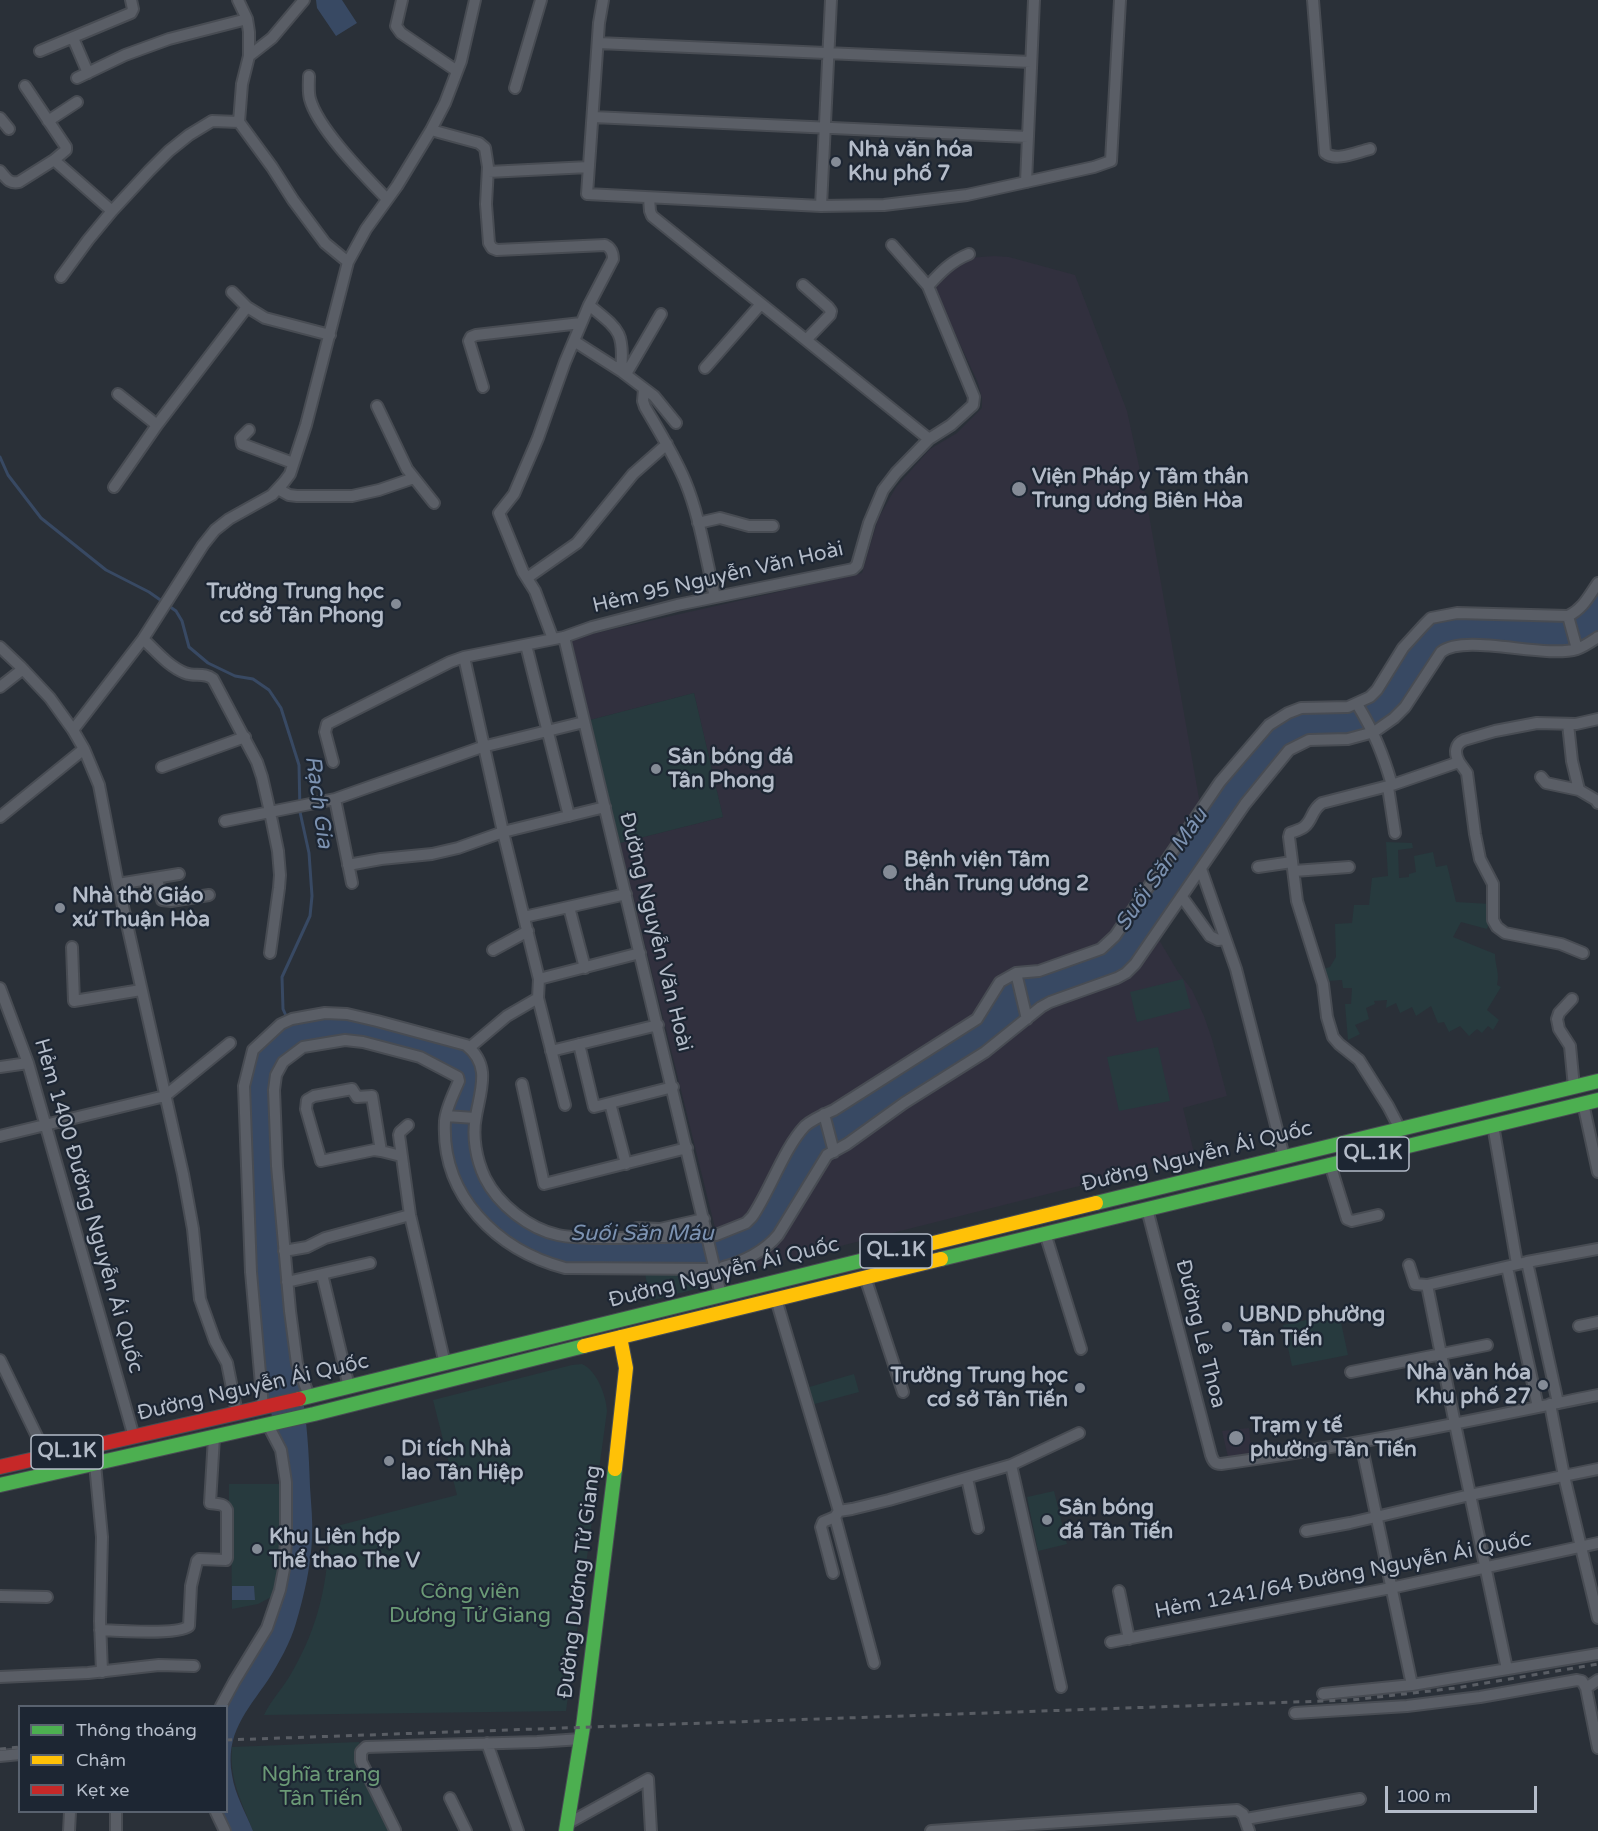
<!DOCTYPE html>
<html>
<head>
<meta charset="utf-8">
<style>
	body { margin:0 }
	#map { position:relative; width:1598px; height:1831px; overflow:hidden; background:#2a3038; font-family:"Varela Round",sans-serif }
	canvas { display:block }
	.legend { position:absolute; left:18px; top:1705px; width:210px; height:108px; box-sizing:border-box; background:#1d2633; border:2px solid #59626f; margin:0; padding:8px 10px; list-style:none; font-size:18px; color:#b4bcc9 }
	.legend li { display:flex; align-items:center; gap:12px; height:30px }
	.legend b { width:30px; border:2px solid #59626f }
	.scale { position:absolute; left:1385px; top:1786px; width:152px; height:27px; box-sizing:border-box; border:3px solid #b4bcc9; border-top:0; padding-left:8px; font-size:18px; line-height:21px; white-space:nowrap; color:#b4bcc9; -webkit-text-stroke:4px #1d2633; paint-order:stroke }
</style>
</head>
<body>
<div id="map">
<canvas width="1598" height="1831"></canvas>
<ul class="legend">
<li><b style="height:8px;background:#4caf50"></b>Thông thoáng</li>
<li><b style="height:8px;background:#ffc107"></b>Chậm</li>
<li><b style="height:8px;background:#c62828"></b>Kẹt xe</li>
</ul>
<div class="scale">100 m</div>
</div>
<script>
const ctx = document.querySelector('canvas').getContext('2d');
ctx.lineJoin = 'round';
function paint(path, color) {
  ctx.fillStyle = color;
  ctx.fill(path, 'evenodd');
}
function strokePath(path, color, width, dash) {
  ctx.strokeStyle = color;
  ctx.lineWidth = width;
  ctx.lineCap = dash ? 'butt' : 'round';
  ctx.setLineDash(dash || []);
  ctx.stroke(path);
}
function write(font, color, halo, rows, align = 'center') {
  ctx.font = font + ' "Varela Round",sans-serif';
  ctx.lineWidth = 4.5;
  ctx.setLineDash([]);
  ctx.textBaseline = 'middle';
  ctx.strokeStyle = halo;
  ctx.fillStyle = color;
  for (const [text, x, y, turn = 0] of rows) {
    ctx.save();
    ctx.translate(x, y);
    ctx.rotate((+turn || 0) * Math.PI / 180);
    ctx.textAlign = isNaN(turn) ? turn : align;
    if (halo) ctx.strokeText(text, 0, 0);
    ctx.fillText(text, 0, 0);
    ctx.restore();
  }
}
const medical = new Path2D(`
	M994 256 1009 257 1075 275 1127 411 1146 498 1200 804 1158 938 1178 972 1192 990 1204 1016 1212 1039 1227 1096 1183 1108 1195 1157 725 1275 715 1228 620 843 723 817 694 693 590 720 571 643 572 641 578 637 862 573 878 519 896 487 930 449 957 433 982 408V399L978 383 933 286 940 279 968 258Z
	M1249 1428 1252 1456 1238 1458 1236 1456 1228 1457 1222 1431Z`);
const green = new Path2D(`
	M694 693 723 817 620 843 590 720Z
	M1386 842 1412 843 1413 848 1398 850 1399 878 1409 877V874L1416 872 1414 856 1433 852 1436 867 1447 865 1456 902 1490 904V920L1487 929 1461 922 1453 937 1495 954C1495 966 1500 973 1497 985L1501 987 1487 1010 1499 1020 1493 1030 1488 1026 1482 1033 1477 1029 1469 1036 1460 1026 1449 1032 1444 1022 1438 1023 1431 1006 1416 1016 1412 1007 1400 1013 1396 1003 1386 1008 1387 1000 1374 1001 1375 1004 1366 1008 1369 1019 1355 1025 1360 1034 1348 1040 1345 1004H1351L1352 988H1343L1342 980 1327 981 1323 969 1330 967 1336 957 1335 924 1352 923 1354 905H1369L1372 878 1388 876Z
	M1183 979 1191 1008 1137 1022 1130 992Z
	M1158 1047 1170 1101 1119 1111 1107 1057Z
	M645 1273H713L715 1284 650 1301Z
	M1339 1313 1348 1355 1292 1366 1283 1325Z
	M582 1364C597 1371 606 1395 607 1411L566 1711 264 1715C271 1700 284 1687 292 1672 318 1628 329 1580 329 1528L457 1495 433 1400 572 1365Z
	M854 1374 859 1392 811 1405 806 1388Z
	M229 1484H282L283 1545 275 1595 258 1604 232 1609 231 1510 229 1505Z
	M1054 1491 1067 1544 1038 1551 1027 1497Z
	M359 1742 390 1831H253C242 1802 229 1780 232 1747Z`);
const water = new Path2D(`
	M316 0H342L357 23 336 36 317 8Z
	M1598 589V633L1587 640 1560 648 1453 642 1391 716 1369 731 1295 743 1132 962 1124 970 1048 998 984 1049 845 1141 825 1152 767 1243 732 1261 711 1266 566 1265 515 1245 488 1222 465 1192 454 1161 449 1121 462 1075 364 1039 301 1044 288 1051 280 1059 273 1074 301 1387C307 1420 309 1453 310 1487 311 1504 313 1521 312 1538 311 1566 304 1596 296 1623 291 1641 278 1665 268 1680 246 1712 225 1734 232 1775 235 1795 246 1813 253 1831H229L220 1812H226V1706L284 1590V1450L269 1407 256 1286 247 1086 256 1052 288 1024 325 1017 346 1018 463 1048 472 1054 479 1077 472 1122 485 1185 553 1238H717L748 1226 807 1129 979 1022 1003 985 1011 980 1103 952 1223 782 1272 728 1287 718 1302 712 1356 708 1433 622 1446 618 1565 619Z
	M232 1586H254L255 1600H232Z`);
const stream = new Path2D(`
	M0 457 8 475 41 518 106 570 149 592 176 611 182 621 189 647 208 663 235 676 253 679 269 690 281 708 299 765 300 812 309 853 312 896 310 916 282 977 283 1009 287 1018`);
const street = new Path2D(`
	M238 0 247 19 249 32V56L242 84 239 122 272 167 293 200 325 243 348 262
	M402 0 396 26 401 33 457 71
	M603 0 599 23 587 194 821 206 884 205 967 195 1094 167 1111 161 1120 0
	M1313 0 1325 153C1336 162 1357 152 1370 149
	M73 38 88 73
	M598 43 1031 62
	M40 51 131 13 133 9 131 0
	M249 56 272 38 304 0
	M309 76C309 83 308 92 310 99 318 129 366 177 387 199
	M77 78 125 55 169 39 247 19
	M25 86 66 147V150L54 160
	M515 88 541 0
	M593 117 1028 137
	M0 118 9 129
	M48 121 77 102
	M431 130 479 143 485 148 488 167 486 204 489 243 492 248 497 250 605 245C611 248 613 252 613 259L589 305 565 362 538 438 514 494 499 513 523 572 535 591 553 639
	M0 171C6 178 9 184 19 182L54 160 112 211 149 171 169 151 189 135 212 121 239 122
	M488 172 589 167
	M1026 182 1034 0
	M649 198 650 211 652 216 929 439
	M821 206 831 0
	M892 245 928 286
	M61 277 88 240 112 211
	M803 285 828 307 831 311 830 315 806 340
	M232 292 247 307 265 318 330 335
	M589 305C618 329 625 331 621 371
	M574 341 621 371 654 396 676 423
	M705 368 761 304
	M626 374 661 314
	M483 387 469 341 471 337 476 335 581 323
	M644 389 643 401 645 407C659 431 674 455 685 481 700 517 706 559 715 597
	M118 394 157 425
	M377 406 407 469 434 503
	M249 430 241 438 242 444 293 463
	M114 487 157 425 247 307
	M278 489 289 495 297 496H352L379 490 414 478
	M698 523 720 518 749 526H773
	M527 578 577 543 633 474 667 444
	M1568 616 1577 649
	M564 637 721 1295
	M143 639C156 651 168 666 185 673 195 677 204 672 213 679L257 762 262 777 270 812 278 851 280 875 279 888 270 953
	M526 645 569 816
	M0 647 20 666 50 698 73 730 84 749 99 785 118 884 183 1174 193 1229 200 1299 215 1341 227 1363 237 1413
	M464 657 503 832 539 979 538 998 565 1105
	M0 687 23 669
	M1357 704C1374 732 1383 754 1392 785L1322 803C1311 810 1313 820 1304 827 1300 830 1295 831 1290 833L1289 837 1297 901 1323 984 1327 1017 1333 1037 1339 1044 1359 1060 1388 1106 1400 1129
	M1568 724 1572 761 1579 790 1596 800 1598 803
	M73 730 143 639 203 545 215 530 229 519 272 495 284 482 290 474 306 425 348 262 366 229 397 186 431 130 445 103 461 61 475 0
	M333 762 325 732 327 724 450 662 464 657 564 637 592 627 677 605 853 569 857 565 869 523 883 490 896 473 929 439 951 425 973 405 974 397 928 286C940 273 951 261 969 254
	M1459 762 1467 773 1475 834 1480 859 1493 884V920L1497 927 1505 933 1561 944 1583 953
	M162 767 245 737
	M1541 777 1546 783 1579 790
	M1392 785 1459 762C1454 753 1455 744 1464 740L1495 731 1537 723 1576 724 1598 719
	M1388 787 1395 833
	M335 799 352 883
	M0 817 84 749
	M225 821 335 799 482 747 584 722
	M348 865 381 859 432 854 458 848 503 832 605 807
	M1258 867 1292 862
	M1201 869 1236 969 1284 1157
	M1294 871 1349 867
	M157 878 162 900 171 901 209 895
	M118 884 179 874
	M1182 897 1210 936 1218 940 1225 939
	M569 907 585 968
	M524 917 626 894
	M72 947 74 1001 141 990
	M493 950 528 931
	M1016 973 1027 1019
	M539 979 640 953
	M0 988 28 1063 134 1437
	M1572 999 1559 1013 1557 1019 1559 1029 1570 1046 1574 1087
	M579 1044 594 1107 673 1087
	M469 1048 507 1016 538 998
	M551 1051 658 1025
	M0 1067 28 1063
	M522 1084 544 1184 687 1148
	M610 1103 626 1164
	M1583 1103 1598 1172
	M824 1114 834 1152
	M446 1116 475 1118
	M408 1125 400 1132 399 1135 410 1215 445 1364
	M1493 1125 1517 1264
	M0 1136 165 1096 230 1043
	M381 1151 372 1096 357 1097 352 1089 314 1096 307 1100 306 1109 321 1161 374 1150 381 1151 401 1156
	M1330 1164 1347 1219 1352 1221 1378 1215
	M1147 1209 1211 1455C1213 1461 1215 1464 1221 1464 1348 1447 1473 1420 1598 1395
	M637 1228 660 1229 704 1219
	M1045 1233 1081 1349
	M716 1235 746 1223 752 1217C770 1191 784 1148 805 1126 813 1119 825 1114 834 1110L977 1019 1000 982 1016 973 1039 971 1101 949 1115 936 1220 782 1269 725 1288 713 1301 708 1348 707 1370 697 1377 690 1403 648 1424 625 1431 618 1457 613 1568 616C1583 609 1589 596 1598 583
	M284 1251 307 1247 325 1238 410 1215
	M1527 1262 1558 1403
	M1409 1265 1415 1284 1427 1285 1527 1262 1598 1249
	M723 1267C743 1262 765 1251 778 1235L827 1155 847 1144 904 1103 985 1052 1041 1007 1050 1002 1117 978 1126 973 1135 964 1245 804 1289 750 1309 740 1348 739 1374 732 1394 718 1405 707 1441 652C1466 633 1544 659 1577 649 1585 646 1592 641 1598 637
	M1507 1267 1538 1407
	M322 1274 349 1387
	M865 1277 903 1392
	M287 1282 370 1263
	M1427 1285 1455 1424 1507 1669
	M776 1299 839 1511 852 1509 889 1500 1011 1465 1079 1433
	M1579 1326 1598 1322
	M0 1360 47 1457
	M1351 1372 1487 1345
	M309 1396 297 1364 290 1311 277 1166 274 1090 276 1075 283 1062 303 1047 345 1040 363 1042 420 1057 458 1077 459 1081C454 1093 446 1108 445 1121 441 1196 497 1250 565 1268L716 1269
	M1550 1404 1564 1476 1598 1618
	M263 1407 251 1272 244 1086 253 1050 281 1024 292 1019 325 1013 347 1014 377 1021 466 1045C491 1065 481 1088 476 1116 472 1136 476 1159 485 1178 498 1204 529 1229 558 1235 577 1239 598 1238 617 1238 648 1237 678 1237 709 1236
	M1361 1443 1412 1685
	M95 1464 102 1537 100 1621 102 1672
	M1011 1465 1061 1687
	M967 1478 978 1528
	M839 1511 835 1517 874 1663
	M1306 1531 1350 1523 1470 1495 1598 1469
	M833 1573 821 1527 823 1522 835 1517
	M1119 1591 1129 1639
	M0 1596 47 1597
	M100 1630C117 1631 179 1635 189 1626L191 1586 197 1561 199 1559 226 1560 227 1558V1510C224 1503 217 1504 210 1503L214 1437
	M1111 1642 1391 1588 1598 1543
	M0 1677 88 1673 159 1665 194 1666
	M1598 1680 1586 1688 1598 1748
	M1323 1694 1412 1685 1598 1654
	M221 1706 234 1682 267 1628 280 1590 284 1569 286 1542V1482L281 1450 268 1425
	M1295 1713 1407 1706 1480 1697 1577 1680 1582 1681 1586 1688
	M487 1743 518 1831
	M0 1756 20 1754
	M450 1798 466 1831
	M216 1812 225 1831
	M1246 1819 1360 1799
	M567 1824 648 1779 651 1831
	M395 1830 361 1761V1752L366 1747 537 1742 581 1739
	M69 1831 70 1812
	M116 1831V1812
	M931 1831 1237 1810 1243 1814 1249 1831`);
const fast = new Path2D(`
	M1096 1203 1598 1081
	M941 1259 1598 1100
	M299 1399 917 1247
	M0 1485 314 1414 584 1346
	M566 1831 583 1727 615 1469`);
const slow = new Path2D(`
	M917 1247 1096 1203
	M584 1346 941 1259
	M615 1469 626 1368 620 1337`);
const jam = new Path2D(`
	M0 1467 299 1399`);
const rail = new Path2D(`
	M226 1740 1352 1700 1456 1688 1598 1664
	M0 1749 20 1747`);
const markers = [
	[836,162,6,"#848b96"],
	[1019,489,8,"#848b96"],
	[396,604,6,"#848b96"],
	[656,769,6,"#848b96"],
	[890,872,8,"#848b96"],
	[60,908,6,"#848b96"],
	[1227,1327,6,"#848b96"],
	[1543,1385,6,"#848b96"],
	[1080,1388,6,"#848b96"],
	[1236,1438,8,"#848b96"],
	[389,1461,6,"#848b96"],
	[1047,1520,6,"#848b96"],
	[257,1549,6,"#848b96"]
];
const shields = [
	[1373,1154,72],
	[896,1251,72],
	[67,1452,72]
];
const shieldNames = [
	["QL.1K",1373,1154],
	["QL.1K",896,1251],
	["QL.1K",67,1452]
];
const poiNames = [
	["Nhà văn hóa",848,150],
	["Khu phố 7",848,174],
	["Viện Pháp y Tâm thần",1032,477],
	["Trung ương Biên Hòa",1032,501],
	["Trường Trung học",384,592,"right"],
	["cơ sở Tân Phong",384,616,"right"],
	["Sân bóng đá",668,757],
	["Tân Phong",668,781],
	["Bệnh viện Tâm",904,860],
	["thần Trung ương 2",904,884],
	["Nhà thờ Giáo",72,896],
	["xứ Thuận Hòa",72,920],
	["UBND phường",1239,1315],
	["Tân Tiến",1239,1339],
	["Nhà văn hóa",1531,1373,"right"],
	["Khu phố 27",1531,1397,"right"],
	["Trường Trung học",1068,1376,"right"],
	["cơ sở Tân Tiến",1068,1400,"right"],
	["Trạm y tế",1250,1426],
	["phường Tân Tiến",1250,1450],
	["Di tích Nhà",401,1449],
	["lao Tân Hiệp",401,1473],
	["Sân bóng",1059,1508],
	["đá Tân Tiến",1059,1532],
	["Khu Liên hợp",269,1537],
	["Thể thao The V",269,1561]
];
const streetNames = [
	["Hẻm 95 Nguyễn Văn Hoài",718,578,-13],
	["Đường Nguyễn Văn Hoài",655,932,76],
	["Đường Nguyễn Ái Quốc",1197,1157,-14],
	["Hẻm 1400 Đường Nguyễn Ái Quốc",88,1206,74],
	["Đường Nguyễn Ái Quốc",724,1273,-14],
	["Đường Lê Thoa",1200,1334,76],
	["Đường Nguyễn Ái Quốc",253,1388,-13],
	["Hẻm 1241/64 Đường Nguyễn Ái Quốc",1343,1576,-11],
	["Đường Dương Tử Giang",580,1582,-83]
];
const parkNames = [
	["Công viên",470,1592],
	["Dương Tử Giang",470,1616],
	["Nghĩa trang",321,1775],
	["Tân Tiến",321,1799]
];
const waterNames = [
	["Rạch Gia",318,802,82],
	["Suối Săn Máu",1162,870,-55],
	["Suối Săn Máu",642,1234]
];
paint(medical, '#31303e');
paint(green, '#273a3e');
paint(water, '#384963');
strokePath(stream, '#384963', 3);
strokePath(street, '#484c53', 14);
strokePath(fast, '#484c53', 16);
strokePath(slow, '#484c53', 16);
strokePath(jam, '#484c53', 16);
strokePath(street, '#5a5e66', 10);
strokePath(fast, '#4caf50', 14);
strokePath(slow, '#ffc107', 14);
strokePath(jam, '#c62828', 14);
strokePath(rail, '#595d64', 3, [6, 6]);
for (const [x, y, r, color] of markers) {
  const dot = new Path2D();
  dot.arc(x, y, r, 0, 2 * Math.PI);
  ctx.fillStyle = color;
  ctx.fill(dot);
  strokePath(dot, '#1d2633', 2);
}
for (const [x, y, w] of shields) {
  const box = new Path2D();
  box.roundRect(x - w / 2, y - 17, w, 34, 4.5);
  ctx.fillStyle = '#1d2633';
  ctx.fill(box);
  strokePath(box, '#b4bcc9', 1.5);
}
write('bold 20px', '#b4bcc9', null, shieldNames);
write('bold 21px', '#b4bcc9', '#1d2633', poiNames, 'left');
write('21px', '#b4bcc9', '#1d2633', streetNames);
write('21px', '#6b9a76', '#1d2633', parkNames);
write('italic 22px', '#7c92b1', '#1d2633', waterNames);
</script>
</body>
</html>
